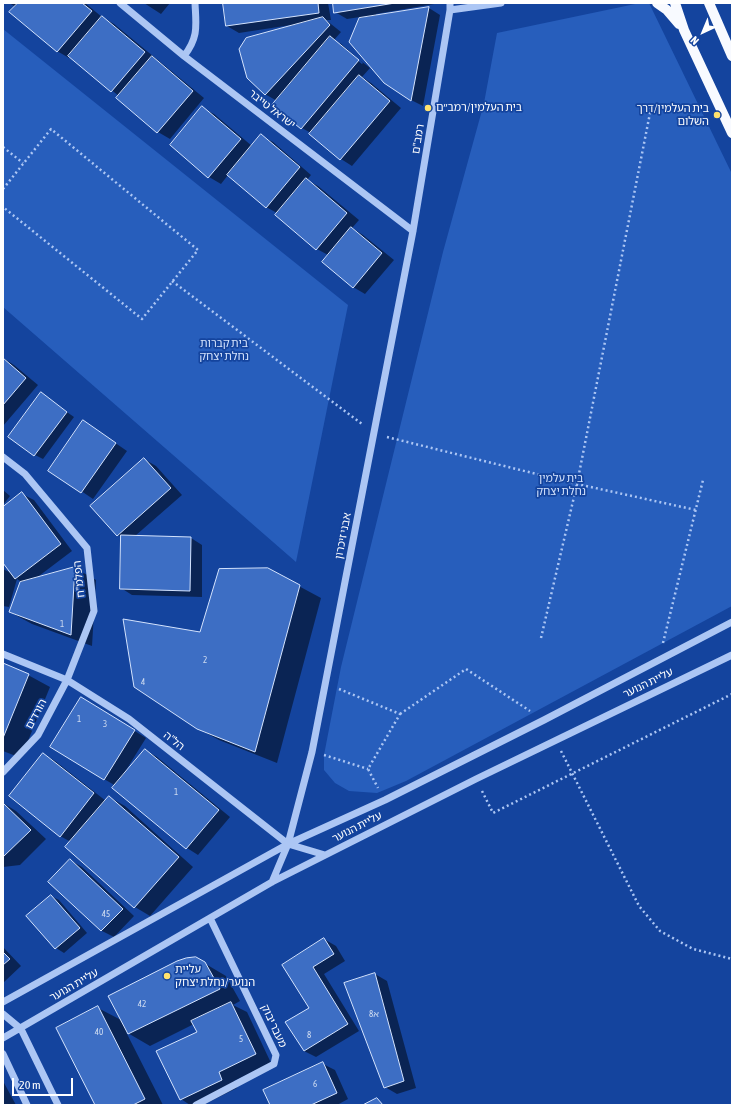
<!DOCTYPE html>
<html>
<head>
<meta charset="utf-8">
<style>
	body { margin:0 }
	#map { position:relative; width:735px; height:1108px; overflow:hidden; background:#14449e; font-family:"Asap Condensed",sans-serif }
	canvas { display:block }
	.frame { position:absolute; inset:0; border:4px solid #fff; pointer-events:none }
	.north { position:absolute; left:683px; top:12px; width:40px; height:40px; -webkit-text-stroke:3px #14449e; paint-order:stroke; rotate:224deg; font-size:11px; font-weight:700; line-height:16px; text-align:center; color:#fff }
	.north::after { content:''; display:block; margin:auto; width:14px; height:18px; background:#fff; clip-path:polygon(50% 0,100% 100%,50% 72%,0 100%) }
	.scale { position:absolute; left:12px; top:1078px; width:61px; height:18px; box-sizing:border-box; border:2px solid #fff; border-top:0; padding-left:5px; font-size:12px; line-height:14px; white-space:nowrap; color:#fff; -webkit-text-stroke:3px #14449e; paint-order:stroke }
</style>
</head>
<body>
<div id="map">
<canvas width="735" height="1108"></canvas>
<div class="frame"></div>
<div class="north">N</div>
<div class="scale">20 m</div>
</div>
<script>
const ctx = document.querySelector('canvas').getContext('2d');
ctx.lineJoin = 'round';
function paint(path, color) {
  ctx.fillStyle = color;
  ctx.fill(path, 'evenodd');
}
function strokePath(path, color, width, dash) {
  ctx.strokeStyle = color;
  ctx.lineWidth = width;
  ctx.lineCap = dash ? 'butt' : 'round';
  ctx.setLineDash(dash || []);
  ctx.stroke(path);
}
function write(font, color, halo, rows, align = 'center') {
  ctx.font = font + ' "Asap Condensed","Noto Sans Hebrew",sans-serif';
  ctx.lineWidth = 3.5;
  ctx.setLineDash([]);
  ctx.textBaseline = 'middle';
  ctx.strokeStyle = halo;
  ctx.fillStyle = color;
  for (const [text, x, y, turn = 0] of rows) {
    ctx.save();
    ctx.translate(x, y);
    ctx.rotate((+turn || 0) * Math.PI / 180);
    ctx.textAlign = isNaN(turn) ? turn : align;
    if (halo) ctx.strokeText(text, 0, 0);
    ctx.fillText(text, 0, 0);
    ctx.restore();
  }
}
const green = new Path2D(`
	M640 3H649L732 174V606L406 781 377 793 349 791 335 783 324 770V755L341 667 443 252 484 103 497 33Z
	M3 29 348 305 296 562 3 307Z`);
const shadow = new Path2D(`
	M9 3H85L102 17 114 24 204 98 170 139 158 132 117 98 119 96 70 57 69 58 57 51 16 7Z
	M144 3H170L161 14Z
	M224 3H328L331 20H326L341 32 334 40 370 68 362 77 371 83 401 108 352 166 341 159 311 133 302 128 277 101 265 94 291 25 239 33 227 26ZM340 43 363 63 362 64 340 46Z
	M334 3H440L376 14V16L429 8 440 15 423 106 411 100 350 42 360 17 347 19 335 12Z
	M202 108 214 114 252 146 261 136 273 142 311 175 307 180 318 186 359 220 352 228 363 235 394 260 365 294 353 287 328 255 317 249 276 214 277 213 266 207 228 175 221 184 209 177Z
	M3 358 14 365 38 385 3 426Z
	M41 394 74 417 43 459 35 455Z
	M95 429 127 451 93 499 50 470Z
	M144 459 156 466 182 495 135 536 191 538 202 545V597L132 595 121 588 122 537 118 535Z
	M3 490 10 496 3 505Z
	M22 494 34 500 72 551 35 579 75 568 96 580 92 646 32 624 10 612 23 583 17 579 9 607 3 606V569L11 573 3 562V508Z
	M267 569 321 598 277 763 219 740 197 728 200 634Z
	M3 665 28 675 50 687 21 758 3 751Z
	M93 705 146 738 123 775 145 750 157 757 230 817 198 855 187 848 114 788 116 786 104 779Z
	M43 754 55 761 106 801 109 797 125 806 193 867 150 916 135 907 66 847 71 842 60 836Z
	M3 803 16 811 46 839 20 865 3 867Z
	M70 860 82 867 134 916 114 937 102 931 50 882Z
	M51 896 59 900 87 933 64 953 56 948Z
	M324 939 336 946 345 961 324 974 359 1031 316 1057 304 1051 310 1008 283 965Z
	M3 947 21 966 3 983Z
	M204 963 226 976 240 1001 233 1005 247 1012 271 1063 234 1081 237 1088 203 1105H190L181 1099 198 1032 194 1024 150 1046 126 1032 163 1105H96L98 1008 123 1021Z
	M375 974 387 981 416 1088 397 1094 385 1087Z
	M323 1064 335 1070 348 1099 337 1105H271Z
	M3 1081 16 1105H3Z`);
const building = new Path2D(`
	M18 3H82L92 11 57 52 9 12Z
	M223 3H318L319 13 226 26Z
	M333 3H395L334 13Z
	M429 7 411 101 384 83 349 42 359 18Z
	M102 16 145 52 111 92 68 56Z
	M323 17 330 25 265 95 247 78 239 49 246 38Z
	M330 36 359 60 301 129 272 105Z
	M152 56 193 91 157 133 116 98Z
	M359 75 390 101 340 160 309 134Z
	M202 106 241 139 208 178 170 145Z
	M261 134 300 167 266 208 227 175Z
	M306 178 347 213 316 250 275 215Z
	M351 227 382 253 353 288 322 262Z
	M3 358 26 378 3 405Z
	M41 392 67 412 34 456 8 437Z
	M83 420 116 443 81 493 48 471Z
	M144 458 171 488 117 536 90 506Z
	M22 492 61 544 15 579 3 563V507Z
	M121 535 191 537 190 591 120 589Z
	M75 567 71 635 9 612 20 582Z
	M268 568 300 585 255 752 197 729 134 687 123 619 200 632 219 569Z
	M3 663 29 674 3 738Z
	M81 697 135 730 104 780 50 747Z
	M145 749 219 810 186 849 112 788Z
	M43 753 94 793 60 837 9 796Z
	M109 796 179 857 134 908 65 847Z
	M3 803 31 830 3 857Z
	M70 859 123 909 101 931 48 882Z
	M51 895 80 928 55 949 26 916Z
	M324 938 334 954 313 967 348 1024 304 1051 285 1022 309 1008 282 965Z
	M3 952 10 959 3 965Z
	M196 957 205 962 220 989 128 1034 108 996 177 961 186 958Z
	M375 973 404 1081 384 1088 344 983Z
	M231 1002 256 1054 219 1072 222 1080 180 1100 156 1051 197 1032 191 1021Z
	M98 1006 145 1099 133 1105H95L56 1028Z
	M323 1062 337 1093 311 1105H270L263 1090Z
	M377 1098 383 1105H363Z`);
const path = new Path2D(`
	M3 147 23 163
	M3 189 51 129 198 250 142 319 3 207
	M172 281 362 424
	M387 437 577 484 696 510
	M541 638 577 484 651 108
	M663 643 703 480
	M339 689 400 714 368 769 378 788
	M400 714 466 669 530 711
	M561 751 639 906 660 931 693 949 732 959
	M324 755 368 769
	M482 791 493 813 732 694`);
const minor = new Path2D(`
	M120 3 184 56 413 231
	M450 10 501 3
	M184 56C199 37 196 25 195 3
	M3 457 25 474 87 548 94 611 67 680 38 735 3 772
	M3 654 67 680 129 719 288 844 325 855
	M272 882 288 844 312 752 413 231 450 10V3
	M3 1002 288 844 385 800 544 720 732 622
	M3 1014 21 1029 58 1105
	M3 1038 272 882 476 779 732 655
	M3 1054 27 1105
	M196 1105 274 1064 276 1055 210 918`);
const major = new Path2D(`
	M657 3 667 10 679 24
	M675 3 684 30 732 133
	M709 3 732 56`);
const markers = [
	[428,108,4,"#ffe26e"],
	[717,115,4,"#ffe26e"],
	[167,976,4,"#ffe26e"]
];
const numberNames = [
	["1",62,624],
	["2",205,660],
	["4",143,682],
	["1",79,719],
	["3",105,724],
	["1",176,792],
	["45",106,914],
	["42",142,1004],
	["8א",374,1014],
	["40",99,1032],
	["8",309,1035],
	["5",241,1039],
	["6",315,1084]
];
const poiNames = [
	["בית העלמין/רמב״ם",436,108],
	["בית העלמין/דרך",709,109,"right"],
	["השלום",709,122,"right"],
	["עליית",175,970],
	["הנוער/נחלת יצחק",175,983]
];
const streetNames = [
	["ישראל טייבר",272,109,38],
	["רמב\"ם",418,139,-81],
	["אבני זיכרון",343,536,-79],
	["הפלמ\"ח",79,579,-96],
	["עליית הנוער",648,683,-26],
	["הורדים",36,714,-62],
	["הל\"ה",174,741,38],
	["עליית הנוער",357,827,-27],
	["עליית הנוער",74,985,-30],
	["מעבר יבוק",274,1026,65]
];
const parkNames = [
	["בית קברות",224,344],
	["נחלת יצחק",224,357],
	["בית עלמין",561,479],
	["נחלת יצחק",561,492]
];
paint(green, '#275ebc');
paint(shadow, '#0007');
paint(building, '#3d6ec4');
strokePath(building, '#d4e3fd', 1);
strokePath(path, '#acc6f4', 2.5, [2, 3]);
strokePath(minor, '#acc6f4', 7);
strokePath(major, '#f8faff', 10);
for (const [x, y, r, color] of markers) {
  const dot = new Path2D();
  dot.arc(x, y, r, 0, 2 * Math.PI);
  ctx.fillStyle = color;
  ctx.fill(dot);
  strokePath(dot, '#14449e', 1.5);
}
write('9px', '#cedbf0', null, numberNames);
write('11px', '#fff', '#14449e', poiNames, 'left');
write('11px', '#fff', '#14449e', streetNames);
write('11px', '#d4e3fd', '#14449e', parkNames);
</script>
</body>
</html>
